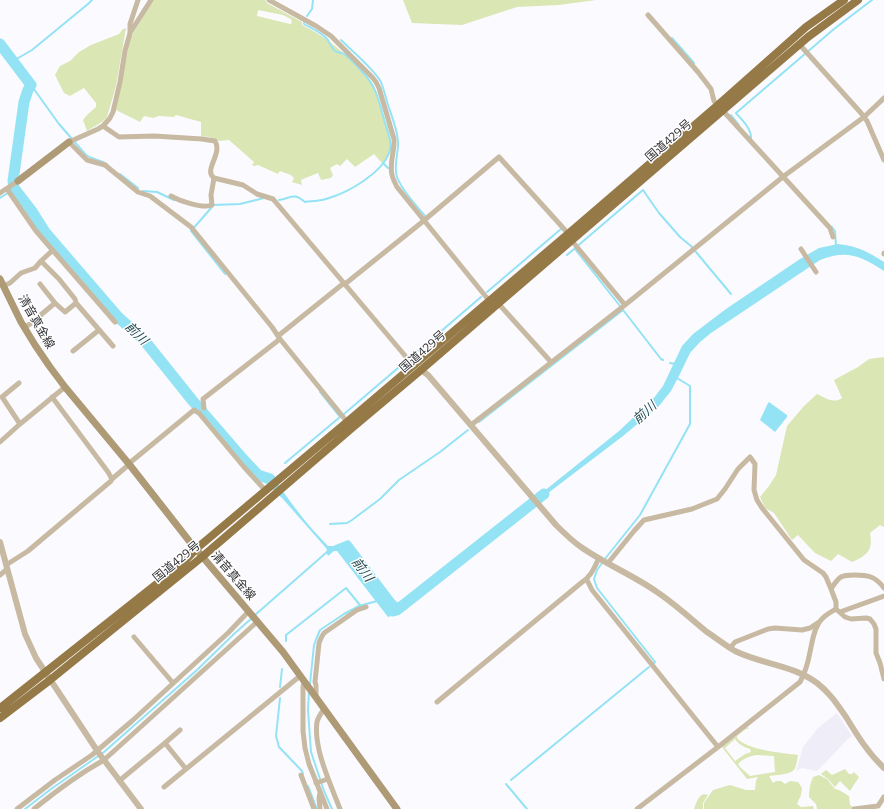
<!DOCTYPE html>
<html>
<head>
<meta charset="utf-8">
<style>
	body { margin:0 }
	canvas { display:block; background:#fbfaff }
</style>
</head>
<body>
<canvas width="884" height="809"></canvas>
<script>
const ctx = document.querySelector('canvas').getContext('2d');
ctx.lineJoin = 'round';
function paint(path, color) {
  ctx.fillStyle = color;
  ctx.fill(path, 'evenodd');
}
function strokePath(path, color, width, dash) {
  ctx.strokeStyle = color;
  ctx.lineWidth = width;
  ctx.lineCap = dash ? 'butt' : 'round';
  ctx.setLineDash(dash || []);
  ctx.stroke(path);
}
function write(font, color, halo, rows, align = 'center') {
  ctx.font = font + ' Bitter,"Noto Sans JP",serif';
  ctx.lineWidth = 3;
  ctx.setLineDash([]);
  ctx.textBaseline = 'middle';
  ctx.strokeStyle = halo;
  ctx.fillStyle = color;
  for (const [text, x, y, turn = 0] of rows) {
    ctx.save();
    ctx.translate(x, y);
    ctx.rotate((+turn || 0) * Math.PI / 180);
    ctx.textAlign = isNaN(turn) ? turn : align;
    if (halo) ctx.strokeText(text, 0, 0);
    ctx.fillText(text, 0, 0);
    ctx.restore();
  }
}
const built = new Path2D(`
	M837 713 852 736 848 739 817 771 802 768 796 771 803 747 818 728Z`);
const green = new Path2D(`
	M153 0H265L267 3 302 22V25C324 36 339 48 356 65 362 71 369 77 373 84 379 96 382 111 387 125 391 139 395 149 385 162L382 163 374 154 355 167 347 159 340 166 337 164 330 168 333 175 331 178 321 180 318 173 303 179 301 180 302 185 292 182 294 178 291 175 280 171 278 174 258 165 255 166 252 165 254 162 229 140 219 141 209 137 201 136V122L176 115 174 117 159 116 153 118 144 116 140 122 116 110 123 71 131 37ZM258 10 283 15 291 19 292 23 290 24 257 16Z
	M403 0H596L559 5 517 7 462 25 412 23Z
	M126 28 116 86 107 117 102 122 87 131 83 120 87 115 96 107V103L84 88 70 96 64 93 55 75 60 66 70 61 79 52 91 45 119 34 123 29Z
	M884 357V527L880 525 870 533C873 550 868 555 852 562L838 554 831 561 815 553 798 535 792 540 774 513 765 508 760 497 769 486 776 475 787 426 804 406 817 394C826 398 833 404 842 398L834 380 858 367 869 359Z
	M748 727V729H746L737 736V738C746 750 783 753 798 755 797 759 797 764 795 768 793 775 775 775 769 776L773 783 776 781H781L785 784 790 781 798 782 802 788 801 795 797 804 801 807 813 806 814 809H704V803L713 790 730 785 746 790H755L756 781 758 777 747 779 722 747 723 746 746 728ZM735 739C739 745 744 747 750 749L751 752 745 754 735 761 725 748ZM756 755 774 756 775 772 750 776 740 767 738 764C742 759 750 756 756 755Z
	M845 769 849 774H852L854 772 859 777 850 791 840 781 835 787 828 779 821 774 826 770 832 775Z
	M819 775 827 779 835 789 839 790 849 796 850 805 857 809H817L816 804 809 797C809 790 810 784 813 777Z
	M704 794 708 795 703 803V809H694C696 803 698 796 704 794Z`);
const water = new Path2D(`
	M838 244C858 246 868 252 884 262V271C861 256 847 249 820 260L711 333 700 342 690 353 679 376 671 391 659 406 623 436 535 503 533 500 619 431 653 399 663 386 682 346 693 334 726 309 800 259 819 248Z
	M769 402 787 415V417L775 432 760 420 768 403Z
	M257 472 271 474C288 499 306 524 328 546H333L348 540 350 541 394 599C397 602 398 604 403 603L405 606 394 615 388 617 337 551H334L328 556 326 552 327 550 326 548 282 498 256 474Z`);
const stream = new Path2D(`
	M307 16 312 9 313 0
	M672 38 694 63
	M341 40C352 51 374 69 381 82 384 90 386 98 388 105 392 117 397 129 398 141 399 153 393 165 397 177 402 191 416 205 425 216
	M13 61 32 50 88 4 92 0
	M31 85 59 124 86 155C92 159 100 160 107 164
	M731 115 739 125
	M751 139C752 129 742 120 736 113L834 29 872 0
	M383 163 388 168
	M120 174 138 188
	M143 191 157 192 174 200
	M0 198 11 191 15 190
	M279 200C292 198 293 192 305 202 313 201 322 201 329 198 349 192 382 173 389 153 393 144 388 133 385 123 381 110 379 95 371 83 367 76 351 59 344 54 341 52 338 53 335 51 331 48 330 42 327 39 321 32 311 28 304 24V23
	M213 205 240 204 264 198
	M212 207 191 231 225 274
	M832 227 835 231 836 246
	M575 249 620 306 661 359 663 360
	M567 255 643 190 659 213 680 237 691 246 731 294
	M487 292 561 229
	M411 357 481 297
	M670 363 675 364
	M320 392 340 417
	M344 414 405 362
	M479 422 623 310
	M285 463 340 417
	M330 524 347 523 352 520 380 499 399 480 440 452 468 430
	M255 615 327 552
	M286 641V635L346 588 360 605
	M654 663 655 662 597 588 594 579 597 570 608 555 640 515 690 424V386L677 378
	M310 684 314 645 317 637 320 630 344 614 359 606 377 601
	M280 687 282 669
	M309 690 308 710 311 752 324 791 332 809
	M280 698 276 736 279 747 302 771 303 774
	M511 780 649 667
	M506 784 527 809
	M308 786 317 809
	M25 809 51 789 104 752 197 670 235 633 252 618`);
const river = new Path2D(`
	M0 44 31 85 28 90 24 102 13 181 14 188 31 210 45 232 119 318 144 340 192 400 243 459 258 475 270 479
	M392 610 393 611 397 610 544 494`);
const minor = new Path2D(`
	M151 0 130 33 125 51 120 82 113 112 110 118 103 126 98 129 69 142 87 160 105 165 138 192 150 196 191 227 272 327 280 339 348 423
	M269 0 316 26 331 36 372 77 376 82 379 88 394 139C395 150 389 163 392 175 393 179 395 183 397 187L491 303
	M648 15 698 72 711 89 714 101 830 228 833 237
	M130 32V24L138 0
	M800 45 861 113 867 121 884 160
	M103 126 119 137 154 136 202 139 215 141C223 154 203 170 214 178
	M7 189 36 231 115 322
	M0 193 18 181
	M171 196C180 201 203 209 212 205L211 195 214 178 243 185 257 194 273 199 407 358 416 366
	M801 249 816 272
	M884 254V253
	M41 261 53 250
	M40 284 55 303
	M345 284 421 223 499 157 565 230 568 234 572 241 625 305
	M3 286 10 283 21 273 35 268 41 261 59 279 75 299 76 303 113 346
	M497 302 551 362
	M25 327 30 324 55 303 65 312 76 303
	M278 336 344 283
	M73 351 99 330
	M19 383 2 397 20 424
	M52 397 108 472 112 479
	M204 408 203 399 280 339
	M471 425 625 305 784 176 864 117 884 98
	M0 442 20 424 65 387
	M608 563 634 531 644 520 692 509 717 499 725 489 738 469 750 457 755 464 754 490 757 500 762 508 804 560 823 573 826 577 831 589C834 585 837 579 841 577 845 575 849 575 854 575 868 575 875 576 884 588
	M6 565 28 551 111 481 112 479 126 467 132 461 194 410 199 413 244 467 266 491
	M0 575 7 569
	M587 580 592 590 718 747
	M831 589 836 602V609
	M840 612 884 596
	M134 637 173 683
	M730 648 735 642 768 629 775 628 802 630 810 628 819 622
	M304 681 303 687V731L305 748 309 764 327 809
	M316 697V685L315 682 319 643 321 638 324 633 357 610 366 607
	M437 702 581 583C591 577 594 568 599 558
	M324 708C322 713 318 717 317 722 313 748 331 785 340 809
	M165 743 180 730
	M301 775 314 809
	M119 781 165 743 186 769
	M316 783 328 779
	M164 787 300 676
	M320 793 319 798 320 809
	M17 809 55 780 92 755 132 721 228 633 249 611
	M34 809C56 791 79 774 104 760L258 621
	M637 809 718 747 800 682C805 673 808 663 810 652 812 643 814 627 821 620 825 615 831 612 836 609L845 617 851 619 866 618 870 619 874 624 876 629V653L880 663 884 679
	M854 809 878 806 884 797`);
const tertiary = new Path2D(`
	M421 370 428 375 556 525C564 533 572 541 581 547 605 564 633 575 657 592 675 604 691 619 707 632 716 638 725 645 735 651 761 664 793 665 817 683 829 692 837 704 846 717 857 735 868 753 884 768
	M0 542 25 634 36 658 98 752 141 809`);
const secondary = new Path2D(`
	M18 181 69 142
	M0 279 21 322 35 345 50 367 65 387 129 464 190 542 283 652 397 809`);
const trunk = new Path2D(`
	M0 708 182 564 196 549 347 422 568 234 718 105 806 27 844 0
	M0 718 50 680 202 557 352 428 421 370 808 37 858 0`);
const streetNames = [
	["国道429号",669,141,-41],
	["清音真金線",36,322,60],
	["国道429号",423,352,-41],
	["国道429号",177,562,-39],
	["清音真金線",233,576,49]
];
const waterNames = [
	["前川",136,334,44],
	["前川",645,413,-42],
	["前川",362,570,53]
];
paint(built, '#eeedf8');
paint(green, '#dae6b4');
paint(water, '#94e3f5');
strokePath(stream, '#94e3f5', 2);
strokePath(river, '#94e3f5', 11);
strokePath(minor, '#c8baa2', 5);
strokePath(tertiary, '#c8baa2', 6);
strokePath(secondary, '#af9a76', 7);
strokePath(trunk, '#957947', 8);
write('12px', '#303034', '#fff', streetNames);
write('italic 13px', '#21474f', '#fff', waterNames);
</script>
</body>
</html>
